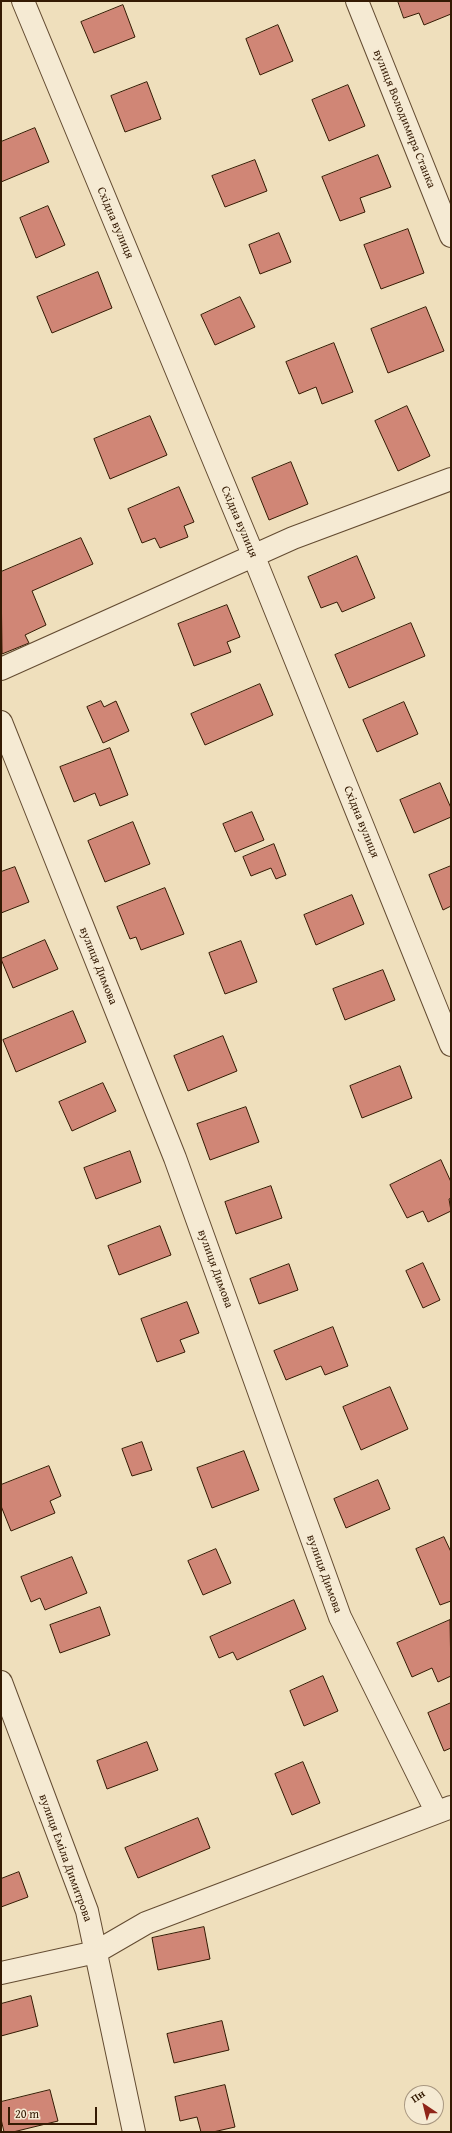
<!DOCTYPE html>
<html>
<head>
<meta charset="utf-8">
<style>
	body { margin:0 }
	#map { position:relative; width:452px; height:2133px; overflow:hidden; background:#efdfbc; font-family:"Gentium Book Plus",serif }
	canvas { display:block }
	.frame { position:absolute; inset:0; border:2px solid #341a03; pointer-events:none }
	.north { position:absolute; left:404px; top:2085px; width:40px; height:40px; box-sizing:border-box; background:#f5ead3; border:1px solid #a89780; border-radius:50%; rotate:325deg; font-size:11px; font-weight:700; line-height:16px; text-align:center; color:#341a03 }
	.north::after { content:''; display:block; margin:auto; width:14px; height:18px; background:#8f2418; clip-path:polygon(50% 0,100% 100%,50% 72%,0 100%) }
	.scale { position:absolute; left:8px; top:2107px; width:89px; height:18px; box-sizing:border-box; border:2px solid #341a03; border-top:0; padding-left:5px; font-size:12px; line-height:14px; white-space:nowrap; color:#341a03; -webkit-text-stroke:3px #f5ead3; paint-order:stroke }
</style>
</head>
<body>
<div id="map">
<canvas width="452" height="2133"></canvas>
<div class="frame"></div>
<div class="north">Пн</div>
<div class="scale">20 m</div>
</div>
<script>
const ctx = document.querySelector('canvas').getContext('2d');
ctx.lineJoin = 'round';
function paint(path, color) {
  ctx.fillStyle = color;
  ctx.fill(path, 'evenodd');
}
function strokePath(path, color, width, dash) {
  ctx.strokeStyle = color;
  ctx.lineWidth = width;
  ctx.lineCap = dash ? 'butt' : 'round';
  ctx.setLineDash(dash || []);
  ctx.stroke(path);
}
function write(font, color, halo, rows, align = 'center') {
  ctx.font = font + ' "Gentium Book Plus",serif';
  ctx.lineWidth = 3.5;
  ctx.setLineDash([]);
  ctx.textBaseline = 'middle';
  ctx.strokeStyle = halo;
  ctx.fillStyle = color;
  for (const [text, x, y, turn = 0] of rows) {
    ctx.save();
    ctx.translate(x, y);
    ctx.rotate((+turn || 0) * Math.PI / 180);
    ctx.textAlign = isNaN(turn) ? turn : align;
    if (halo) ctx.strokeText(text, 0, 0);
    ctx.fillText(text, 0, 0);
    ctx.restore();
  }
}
const building = new Path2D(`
	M398 1H451V14L424 25 419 13 404 18Z
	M123 5 135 37 94 53 81 22Z
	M278 25 293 61 260 75 246 39Z
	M147 82 161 119 125 132 111 96Z
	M348 85 365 126 329 141 312 100Z
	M35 128 49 162 1 182V142Z
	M378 155 391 187 360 198 365 212 340 221 322 177Z
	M255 160 267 191 225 207 212 176Z
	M48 206 65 245 36 258 20 218Z
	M408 229 424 273 381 289 364 245Z
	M279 233 291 262 260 274 249 245Z
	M98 272 112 308 52 333 37 297Z
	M240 297 255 327 215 345 201 315Z
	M426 307 444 351 388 373 371 329Z
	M334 343 353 392 322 404 316 387 299 394 286 362Z
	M407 406 430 456 398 471 375 421Z
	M150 416 167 455 110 479 94 439Z
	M291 462 308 504 269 520 252 478Z
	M179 487 194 522 184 526 188 537 160 548 155 538 142 543 128 509Z
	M81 538 93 564 32 591 46 625 25 635 29 643 2 654 1 572Z
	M357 556 375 598 342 612 337 602 321 608 308 577Z
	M227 605 240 637 227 642 231 652 194 666 178 624Z
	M411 623 425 656 349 688 335 655Z
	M260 684 273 715 205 745 191 714Z
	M101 701 104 707 116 701 129 731 103 743 87 707Z
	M404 702 418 734 377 752 363 720Z
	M110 748 128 795 100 806 95 793 74 802 60 767Z
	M440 783 451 808V817L414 833 400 800Z
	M252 812 264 840 235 852 223 824Z
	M133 822 150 864 105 882 88 841Z
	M274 844 286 875 276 879 271 868 251 876 243 857Z
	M451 866V906L443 910 429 875Z
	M15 867 29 902 1 913V872Z
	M165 888 184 934 141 950 136 937 130 939 117 907Z
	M352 895 364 924 316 945 304 915Z
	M45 940 58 969 13 988 1 959Z
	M241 941 257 982 225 994 209 953Z
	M383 970 395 1000 345 1020 333 989Z
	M73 1011 86 1042 16 1072 3 1040Z
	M223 1036 237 1071 188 1091 174 1056Z
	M400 1066 412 1098 362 1118 350 1086Z
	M103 1083 116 1111 72 1131 59 1102Z
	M246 1107 259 1142 210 1160 197 1124Z
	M130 1151 141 1182 96 1199 84 1168Z
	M441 1160 451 1182V1198L449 1199 451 1211 428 1222 423 1211 407 1218 390 1185Z
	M271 1186 282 1218 236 1234 225 1202Z
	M160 1226 171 1255 119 1275 108 1246Z
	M423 1263 440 1300 423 1308 406 1271Z
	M289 1264 298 1290 259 1304 250 1279Z
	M187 1302 199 1333 180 1340 185 1352 157 1362 141 1319Z
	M333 1327 348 1366 325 1375 321 1366 286 1380 274 1351Z
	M390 1387 408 1429 361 1450 343 1407Z
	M142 1442 152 1470 132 1476 122 1449Z
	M244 1451 259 1490 212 1508 197 1468Z
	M49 1466 61 1496 50 1501 55 1513 11 1531 1 1506V1485Z
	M378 1480 390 1509 346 1528 334 1499Z
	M444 1537 451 1552V1601L440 1605 416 1549Z
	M216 1549 231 1583 203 1595 188 1561Z
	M72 1557 87 1593 45 1610 40 1598 31 1602 21 1577Z
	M294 1600 306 1629 237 1660 233 1652 219 1658 210 1637Z
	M100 1607 110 1635 60 1653 50 1625Z
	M450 1620 451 1676 438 1682 432 1668 412 1677 397 1643Z
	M323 1676 338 1711 304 1726 290 1691Z
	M451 1703V1748L444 1751 428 1713Z
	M147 1742 158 1770 107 1789 97 1761Z
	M303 1762 320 1803 292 1815 275 1774Z
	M198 1818 210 1848 138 1878 125 1848Z
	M19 1872 28 1897 1 1907V1879Z
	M204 1927 210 1959 158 1970 152 1938Z
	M31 1996 38 2026 1 2036V2004Z
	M222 2021 229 2050 174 2063 167 2034Z
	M225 2085 235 2127 213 2132H201L197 2117 180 2121 175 2097Z
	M50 2090 58 2121 13 2132H4L1 2119V2102Z`);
const minor = new Path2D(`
	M23 1 254 557 451 1045
	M357 1 451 236
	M1 669 293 538 451 479
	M1 722 175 1158 340 1617 436 1811
	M1 1682 87 1911 134 2132
	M1 1973 96 1952 146 1923 451 1807`);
const streetNames = [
	["вулиця Володимира Станка",404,119,68],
	["Східна вулиця",115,223,67],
	["Східна вулиця",239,522,67],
	["Східна вулиця",361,822,68],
	["вулиця Димова",98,966,68],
	["вулиця Димова",215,1269,70],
	["вулиця Димова",324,1574,70],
	["вулиця Еміла Димитрова",65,1858,70]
];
paint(building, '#d08676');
strokePath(building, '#341a03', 1);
strokePath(minor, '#634b31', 24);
strokePath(minor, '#f5ead3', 22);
write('12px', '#341a03', '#f5ead3', streetNames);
</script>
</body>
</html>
